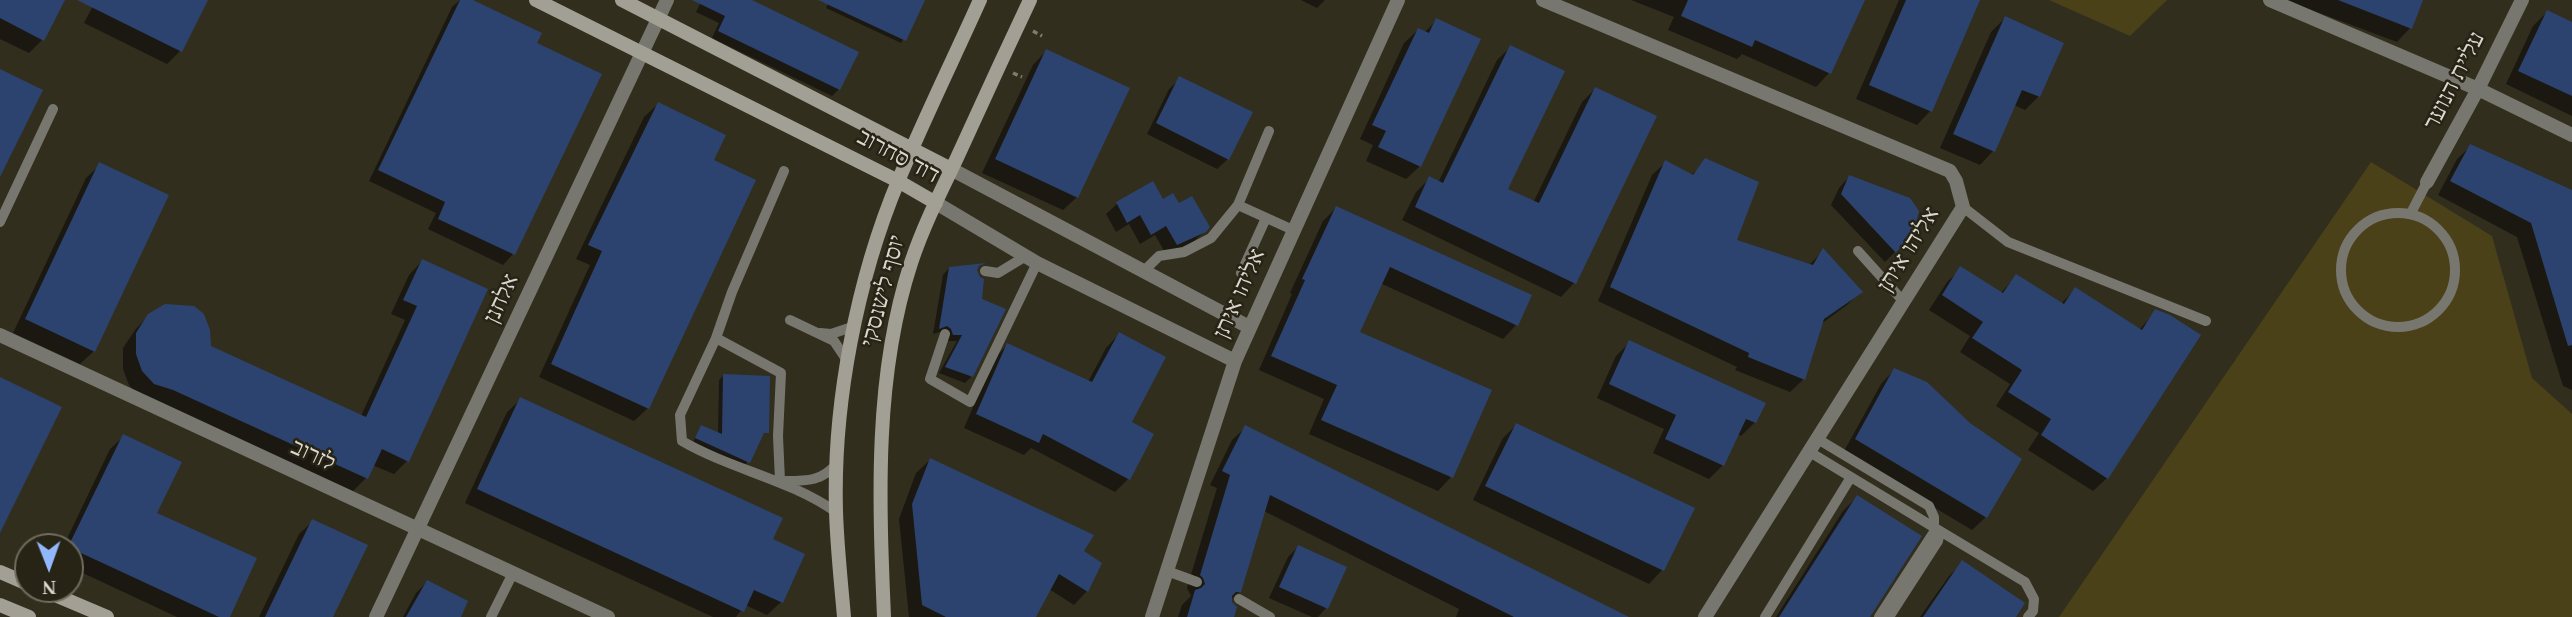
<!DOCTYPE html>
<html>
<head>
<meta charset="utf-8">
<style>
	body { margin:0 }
	#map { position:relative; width:2572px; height:617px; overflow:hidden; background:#312e1e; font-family:"Times New Roman",serif }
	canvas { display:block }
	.north { position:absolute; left:14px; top:533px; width:70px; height:70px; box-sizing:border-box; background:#272415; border:2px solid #6f6c5f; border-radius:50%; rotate:179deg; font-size:19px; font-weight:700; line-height:28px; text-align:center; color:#dad8cf }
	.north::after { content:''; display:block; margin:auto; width:24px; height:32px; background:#92b7fd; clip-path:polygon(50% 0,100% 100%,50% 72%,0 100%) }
</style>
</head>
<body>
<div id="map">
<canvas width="2572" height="617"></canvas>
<div class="north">N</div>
</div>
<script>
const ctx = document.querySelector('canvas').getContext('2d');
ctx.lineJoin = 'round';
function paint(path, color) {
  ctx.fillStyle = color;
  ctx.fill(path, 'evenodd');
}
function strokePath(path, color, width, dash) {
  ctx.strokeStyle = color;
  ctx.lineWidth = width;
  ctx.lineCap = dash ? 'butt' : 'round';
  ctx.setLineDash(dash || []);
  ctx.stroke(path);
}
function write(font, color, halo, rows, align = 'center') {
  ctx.font = font + ' "Times New Roman",Heebo,serif';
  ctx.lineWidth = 5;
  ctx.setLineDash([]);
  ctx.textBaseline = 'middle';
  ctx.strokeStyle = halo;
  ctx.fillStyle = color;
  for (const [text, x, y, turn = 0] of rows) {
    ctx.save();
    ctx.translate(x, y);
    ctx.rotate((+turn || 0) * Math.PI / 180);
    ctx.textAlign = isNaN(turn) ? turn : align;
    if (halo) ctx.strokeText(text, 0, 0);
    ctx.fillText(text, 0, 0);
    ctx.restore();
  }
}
const green = new Path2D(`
	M2049 0H2167L2130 36Z
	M2371 162 2492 236 2532 378 2572 414V617H2059Z`);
const shadow = new Path2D(`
	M0 0H63L42 40 29 53 0 39Z
	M96 0H206L180 51 167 64 84 23Z
	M460 0H469L535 44 513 254 503 265 428 229 436 213 369 181 452 7Z
	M702 0H748L839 89 832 96 712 38 719 23 696 12Z
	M830 0H923L901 43 826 8Z
	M1301 0H1325L1317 8Z
	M1631 0H1863L1829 73 1816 87 1742 54 1737 59 1668 30 1674 17Z
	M1899 0H1970L1930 111 1917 125 1856 99Z
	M2285 0H2421L2410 28 2397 42Z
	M2547 12 2572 24V116L2506 84 2533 26Z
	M2005 18 2039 96 2025 110 2014 105 1993 151 1980 165 1940 148 1991 32Z
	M1437 20 1420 166 1406 179 1366 161 1373 145 1360 139 1404 43 1418 30 1424 33Z
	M1511 47 1506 189 1533 203 1582 102 1595 89 1574 283 1561 297 1402 220 1416 192 1430 178 1438 183 1497 60Z
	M1046 51 1077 197 1063 210 982 173 1033 65Z
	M1180 79 1228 159 1217 169 1147 134 1169 89Z
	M658 104 712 161 648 408 634 421 539 377 590 265 576 259 644 117Z
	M2471 146 2572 192V390L2563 386 2517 237 2438 195 2457 159Z
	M1706 160 1734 241 1810 264 1823 251 1860 292 1847 305 1821 324 1804 379 1790 392 1735 370 1737 367 1598 301 1652 175 1666 162 1691 176Z
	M100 165 94 351 80 364 13 333 86 178Z
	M1849 177 1895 252 1885 262 1831 205 1839 188Z
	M1152 184 1162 201 1178 206 1205 231 1193 242 1166 254 1155 235 1140 244 1129 224 1116 232 1106 214 1117 204Z
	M1336 208 1516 325 1503 339 1380 283 1358 332 1451 477 1438 491 1309 434 1324 399 1259 370 1292 294 1290 293 1323 221Z
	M422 261 407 461 394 474 372 465 366 478 353 491 140 397 129 385 123 369V348L135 330 149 315 209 347 361 416 405 320 391 314 409 275Z
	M981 265 975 270 972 376 965 383 939 373 957 341H946L945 336 939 332 933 334 943 275 949 268Z
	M1961 269 2000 294 2016 276 2061 304 2075 289 2139 330 2156 311 2107 478 2093 491 2028 450 2039 433 1996 406 2010 384 1960 352 1970 336 1929 310 1947 282Z
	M1119 334 1129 423V478L1115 492 1031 448 1024 455 964 428 994 359 1007 345 1088 382 1106 348Z
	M1630 342 1755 422 1741 436 1737 434 1723 465 1709 479 1653 453 1664 429 1597 398 1616 356Z
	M1894 370 1986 517 1972 530 1843 453 1881 384Z
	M723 376 767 432 760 436 745 466 693 442 702 427 718 434 719 380Z
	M521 399 770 540 781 602 767 615 745 605 736 617H713L465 503 507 412Z
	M1516 425 1692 508 1662 570 1649 584 1473 500 1503 438Z
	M1246 427 1625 617H1456L1459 609 1264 511 1240 591 1230 600 1232 617H1178L1182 605 1191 596 1187 588 1217 488 1210 485 1232 440Z
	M124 436 155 514 228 617H177L70 567V547H63L110 449Z
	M930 460 1087 591 1074 605 1049 589 1034 617H909L899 519 916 473Z
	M1857 497 1868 617H1776L1843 511Z
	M313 521 331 617H259L299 534Z
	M1298 547 1326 608 1318 617H1312L1269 598 1288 557Z
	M1962 563 2013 617H1920L1949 576Z
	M427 582 459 617H403L416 593Z`);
const building = new Path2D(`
	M0 0H65L44 41 0 18Z
	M77 0H208L182 52Z
	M460 0H473L542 33 537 43 602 74 515 255 438 219 445 202 378 170Z
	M692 0H752L859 52 840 90 718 31 725 16Z
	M818 0H925L906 41Z
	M1688 0H1865L1831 74 1755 40 1752 47 1681 16Z
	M1906 0H1980L1932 112 1869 85Z
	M2338 0H2423L2412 29Z
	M2547 10 2572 22V96L2518 71Z
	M2005 16 2064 43 2040 97 2022 90 1995 152 1953 134Z
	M1436 18 1481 39 1421 167 1378 147 1386 131 1372 125 1418 28 1429 33Z
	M1510 45 1565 71 1508 189 1539 203 1595 87 1657 116 1576 284 1415 207 1429 176 1443 183Z
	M1046 49 1130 88 1078 198 995 159Z
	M0 69 43 90 0 177Z
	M1179 76 1253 112 1229 160 1156 123Z
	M658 102 726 135 714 160 756 180 649 409 551 364 602 251 588 245Z
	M2470 144 2572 190V345L2568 346 2531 223 2450 181Z
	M1705 158 1759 182 1737 240 1813 265 1823 248 1863 292 1824 319 1805 380 1748 357 1749 353 1610 287 1665 160 1693 175Z
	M99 162 169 195 95 352 25 319Z
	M1849 175 1910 198 1919 211 1915 228 1896 253 1841 194Z
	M1153 181 1163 199 1173 193 1179 203 1192 196 1210 227 1206 232 1177 245 1166 226 1151 235 1140 215 1127 223 1116 202Z
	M1336 206 1532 295 1518 326 1390 267 1360 332 1492 390 1453 478 1321 420 1337 385 1271 356 1305 280 1302 279Z
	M422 259 488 289 409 462 382 449 368 479 173 390 154 384 142 371 136 354V333L148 314 165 304 194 306 204 314 210 330 211 346 366 417 417 306 403 300Z
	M986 263 979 266 977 270 980 277 984 279 982 299 1006 309 973 377 945 367 962 335H953L951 329 947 326 939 329 949 267Z
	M1960 266 2003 293 2016 274 2064 304 2075 287 2142 330 2155 309 2170 315 2201 335 2108 479 2041 435 2051 419 2008 392 2022 370 1972 338 1983 322 1942 295Z
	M1119 332 1166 357 1132 422 1154 434 1130 480 1043 434 1039 443 976 414 1007 343 1092 382Z
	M1629 340 1766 403 1756 423 1746 419 1724 466 1665 439 1676 415 1609 384Z
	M1894 368 1927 382 1970 423 2022 459 1987 518 1855 439Z
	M723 374 770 376 769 433H764L750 463 695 438 701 425 722 434Z
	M0 377 62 407 0 533Z
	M520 397 783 518 773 539 805 554 783 603 754 590 744 612 477 489Z
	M1516 423 1695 508 1664 571 1485 486Z
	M1245 425 1629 617H1514L1270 495 1241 592H1236L1232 596V602L1237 607 1234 617H1187L1195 590 1201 588 1205 584 1203 578 1200 575 1230 475 1222 471Z
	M123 434 182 462 157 513 257 558 230 617H219L68 547Z
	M930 458 1094 535 1084 551 1102 563 1088 592 1059 574 1036 617H946L922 605 912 504Z
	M1857 495 1922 536 1870 617H1779Z
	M312 519 368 545 333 617H265Z
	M1298 545 1347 567 1328 609 1279 587Z
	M1962 560 2025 603 2016 617H1923Z
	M427 580 468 601 461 617H406Z`);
const path = new Path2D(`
	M1033 31 1042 36
	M1013 73 1022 77`);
const lane = new Path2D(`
	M1238 205 1293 230
	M1963 207 2008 242 2206 321
	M2411 213 2427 182
	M2341 270a57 57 0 1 1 114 0a57 57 0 1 1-114 0Z
	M0 222 53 109
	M1858 251 1903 301
	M985 271 998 273 1026 256
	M1144 271 1159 256 1184 252 1211 238 1238 205 1269 131
	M1241 273 1266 218
	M790 320 834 341 848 362
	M820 333 831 334 855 326
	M945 334 930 379 970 402 1037 263
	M716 338 732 292 784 171
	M1816 438 1929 506 1934 517V532L1879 617
	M1808 451 1940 531 1938 541 1889 617
	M780 481 778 436 781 373 716 338 680 415 682 441C732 470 789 479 836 512
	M786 481C807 481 823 481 837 463
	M1940 531 2025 582 2034 599 2033 611 2028 617
	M1167 571 1197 582
	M1239 599 1270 617
	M491 617 513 573
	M1765 617 1851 477`);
const street = new Path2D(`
	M1543 0 1950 171 1956 181 1963 207 1705 617
	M2270 0 2478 89 2572 135
	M951 169 1249 327
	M2427 182 2478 89 2522 0
	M936 203 1037 263 1235 361
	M0 335 608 617
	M376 617 667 0
	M1152 617 1235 361 1398 0`);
const secondary = new Path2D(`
	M536 0 898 181 936 203
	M622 0 951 169
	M0 572 28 584
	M41 589 107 617
	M0 605 29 617
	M844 617C841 582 837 546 836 511 833 403 857 279 899 179 924 119 953 60 980 0
	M884 617C879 499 874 376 911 263 923 227 940 193 956 160 980 107 1005 53 1030 0`);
const streetNames = [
	["עליית הנוער",2455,81,-63],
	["דוד סחרוב",898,157,28],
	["אליהו איתן",1909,250,-58],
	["יוסף לישנסקי",884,291,-75],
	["אליהו איתן",1240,294,-66],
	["אלחנן",502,299,-65],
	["לזרוב",313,456,25]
];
paint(green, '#4a4119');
paint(shadow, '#0007');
paint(building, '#2c436f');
strokePath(path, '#7e7c6f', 3.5, [5, 3.5]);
strokePath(lane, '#78776f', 10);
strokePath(street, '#78776f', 14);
strokePath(secondary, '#a2a094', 14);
write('23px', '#dad8cf', '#272415', streetNames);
</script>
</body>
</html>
